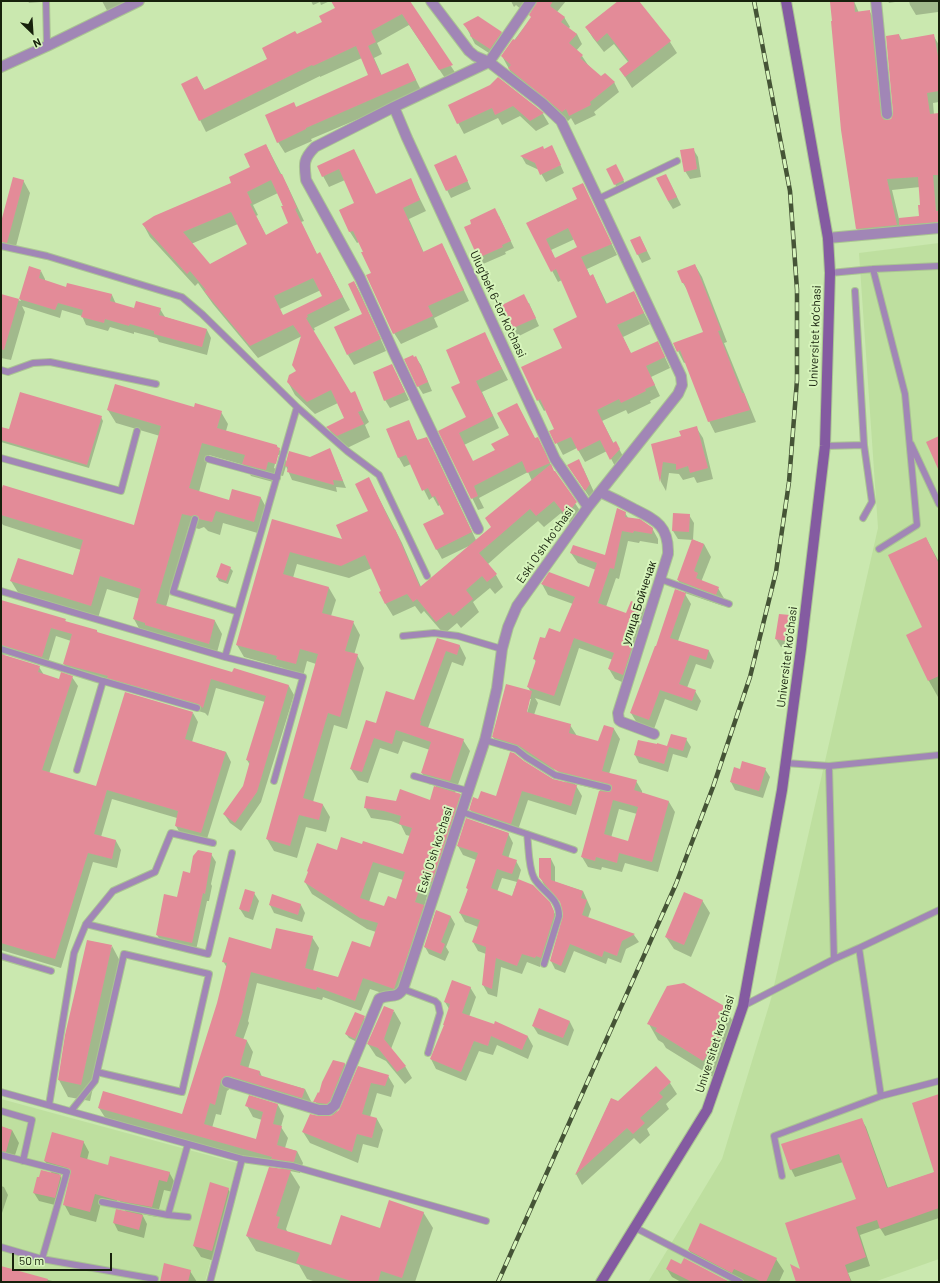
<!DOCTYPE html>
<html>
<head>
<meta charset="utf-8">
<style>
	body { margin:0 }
	#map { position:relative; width:940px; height:1283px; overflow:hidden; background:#cae8af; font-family:Barlow,sans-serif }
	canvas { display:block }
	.frame { position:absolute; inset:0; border:2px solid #17210c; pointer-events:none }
	.north { position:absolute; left:12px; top:12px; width:40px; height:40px; -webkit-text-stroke:3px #d7f5bc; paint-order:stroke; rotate:155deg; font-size:11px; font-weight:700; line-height:16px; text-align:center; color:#17210c }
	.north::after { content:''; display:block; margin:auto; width:14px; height:18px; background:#17210c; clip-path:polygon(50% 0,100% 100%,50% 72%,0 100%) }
	.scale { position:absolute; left:12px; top:1253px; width:100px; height:18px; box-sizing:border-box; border:2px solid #17210c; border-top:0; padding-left:5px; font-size:12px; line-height:14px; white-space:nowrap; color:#17210c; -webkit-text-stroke:3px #d7f5bc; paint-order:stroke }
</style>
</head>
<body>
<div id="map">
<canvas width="940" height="1283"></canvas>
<div class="frame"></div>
<div class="north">N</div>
<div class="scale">50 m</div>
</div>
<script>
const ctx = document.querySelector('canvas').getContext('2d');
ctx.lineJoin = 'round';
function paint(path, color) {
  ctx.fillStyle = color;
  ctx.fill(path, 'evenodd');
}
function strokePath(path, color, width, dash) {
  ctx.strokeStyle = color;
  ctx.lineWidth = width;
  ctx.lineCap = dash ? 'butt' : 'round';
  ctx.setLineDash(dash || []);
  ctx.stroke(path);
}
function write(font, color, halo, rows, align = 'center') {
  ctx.font = font + ' Barlow,sans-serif';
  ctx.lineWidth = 4;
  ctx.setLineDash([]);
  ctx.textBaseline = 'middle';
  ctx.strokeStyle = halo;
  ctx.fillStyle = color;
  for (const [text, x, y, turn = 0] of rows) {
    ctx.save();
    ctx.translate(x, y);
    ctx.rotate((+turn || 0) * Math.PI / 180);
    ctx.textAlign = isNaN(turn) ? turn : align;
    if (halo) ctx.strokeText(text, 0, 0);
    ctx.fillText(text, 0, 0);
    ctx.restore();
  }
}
const built = new Path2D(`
	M939 243V1259L874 1282H648L722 1159 771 999 878 528 859 253Z
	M1 1099 237 1163 205 1282H1Z`);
const shadow = new Path2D(`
	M28 1H53L29 3Z
	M102 1H144L110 16Z
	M311 1H330L321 5 320 2 313 5Z
	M333 1H409L458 77 447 81 409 25 377 43 382 54 374 58 382 76 408 64 422 92 311 139 312 141 285 153 278 142 294 103 296 108 370 75 362 58 320 77V76L206 132 182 84 197 77 205 91 268 59 296 35 324 22 337 8Z
	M511 1H566L557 12 564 17 570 27 568 29 577 34 582 44 576 51 582 56 588 65 601 78 614 82 619 92 594 112 596 115 575 125 571 118 568 121 514 78 502 56 532 17 537 4 533 5 526 14 516 5 514 7Z
	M619 1H638L670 42 677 53 632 88 620 69 628 62 614 44 604 52 593 38 586 27Z
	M844 1H854L859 13 870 12 876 22 886 121 892 120 894 114 899 35 902 40 933 35 939 45V102L933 103 934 115 939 114V186H938L939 232 906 235 900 225 902 236 863 239 857 229ZM920 187 921 205 920 217 899 219 892 190Z
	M888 1H901L889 3Z
	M909 1H939V16L938 12 916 15 910 5Z
	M465 25 501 32 506 40 495 57 475 44Z
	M498 79 543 114 549 124 536 131 520 116 502 125 498 118 464 134 449 106 491 86Z
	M266 145 288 187 304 221 301 222 317 255 327 266 350 310 314 328 315 330 313 331 351 394 354 393 369 422 365 425 370 437 345 449 335 439 328 427 346 419 338 403 315 414 295 395 288 382 297 371 302 336 258 358 213 304 198 283 195 286 150 237 143 224 233 183 252 168ZM278 193 290 224 266 236 256 216 258 215 253 205ZM238 224 248 245 209 265 191 244ZM321 290 324 296 283 316 280 309Z
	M693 149 698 157 701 177 690 179 685 171Z
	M354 150 376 195 410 179 426 211 409 219 424 253 442 244 469 301 434 318 438 327 401 344 394 333 364 252 359 242 357 243 350 232 340 210 356 203 345 180 329 187 323 176Z
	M544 150 556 155 564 173 546 182 539 170 526 164 522 157Z
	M460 164 471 189 451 198 447 190Z
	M620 173 627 188 619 192 615 184Z
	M23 180 30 193 15 250 6 247 1 239V226Z
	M670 183 681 205 673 209 668 201Z
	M583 185 617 255 587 269 590 276 593 275 607 304 633 292 650 324 623 337 631 354 663 353 670 368 651 377 660 396 650 401 651 403 628 414 626 410 602 421 614 444 616 443 625 460 617 470 607 451 585 462 577 448 563 455 551 432 555 429 546 410 544 411 538 400 579 318 562 280 558 282 527 223 578 199ZM575 239 579 248 555 259 551 250Z
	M499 216 514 248 505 252 506 254 483 264 465 228Z
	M640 237 651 259 642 263 631 241Z
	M695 265 702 277 727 342 724 343 756 422 715 433 709 421 686 362 684 363 678 351 704 333 688 291 683 283Z
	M41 271 45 279V281L67 288 112 295 116 304 135 309H160L165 317 207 330 211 338 207 355 159 342 157 338 134 332V334L110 327 108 331 86 325 82 316 62 310 60 318 22 306 25 312 11 360 1 358V295L21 301 20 299Z
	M354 282 360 293 386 351 354 365 348 355 363 315Z
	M529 303 539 326 517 337 502 306Z
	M484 333 508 380 482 392 499 428 464 445 473 462 496 450 510 436 517 404 535 439 537 438 544 449 554 472 583 515 574 528 561 513 544 527 538 521 506 548 488 564 496 575 503 587 495 594 490 588 473 602 479 612 461 628 457 623 444 634 424 611 421 614 415 606 393 616 385 603 383 592 372 568 349 578 297 564 293 578 329 588 336 600 331 616 353 622 360 635 354 655H357L364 668 347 729 334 725 313 802 323 805 330 817 326 832 306 827 297 858 274 851 267 839 316 664 307 661 303 676 285 671 283 668 244 657 237 645 272 521 344 541 369 511V479L402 543 421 587 469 546 442 559 437 550 424 524 445 515 440 505 438 506 433 497 429 500 411 464 404 467 399 458 387 430 408 421 418 441 432 447 476 540 492 527 532 481 528 472 479 498 484 508 478 510 440 432 467 418 462 383Z
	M414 358H416L421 365 432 391 423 394 418 386Z
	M396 373 409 400 390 408 385 400Z
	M195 408 221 412 228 424 226 431 277 446 287 462 310 458 330 450 346 488 336 487 337 492 292 480 286 466 283 476 275 474 273 482 251 476 244 465 209 455 199 492 230 501 261 498 268 511 261 534 223 523 220 535 208 531 204 527 199 529 189 526 166 607 215 621 222 634 216 656 141 632 134 619 140 599 107 589 98 618 19 594 11 581 73 576 81 550 3 525 1 522V495L135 526 160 436 116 423 108 410ZM277 455H279L276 469 274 468Z
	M101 417 103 421 89 468 1 442V428L10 431Z
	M696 427 703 438 713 479 697 483 694 477 683 480 679 474 669 473 666 491 661 482 652 445 682 437Z
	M583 468 594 492 590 498 573 473Z
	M625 513 629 519 652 528 658 539V544L640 541 639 543 628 541 619 579 616 578 606 607 627 615 643 606 650 617 629 685 615 679 609 669 613 660 579 648 560 706 535 698 538 703 534 715 570 725 577 736 599 742 604 726 614 729 620 739 609 774 636 781 642 791V793L669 802 675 812 658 872 625 863 622 872 602 867 601 870 588 867 582 857 600 790 575 784 582 796 576 815 528 800 517 833 476 819 470 809 479 800 497 797 523 762 552 780 567 783 564 781 555 766 553 767 560 779 524 755 499 748 493 737 531 692 528 687 536 662 534 658 546 640 561 633 573 604 548 595 542 584 589 588 596 570 578 563 571 553 606 556ZM529 699H531L526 717H524ZM619 809 637 814 629 843 611 838Z
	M689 515 694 523 693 540 704 544 711 557 701 582 718 588 725 600 723 606 685 593 678 580 693 540 678 539 673 531Z
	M926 538 939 562 938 697 929 681 923 628Z
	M230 568 233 571 228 584 219 581 217 577Z
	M685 594 691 604 678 641 709 651 714 661 711 669 696 664 687 688 695 691 701 701 697 711 665 699 654 729 637 723 631 713Z
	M1 606 65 620 66 622 97 631 98 634 233 673 289 686 294 695 261 802 241 831 230 823 224 814 244 786 250 765 247 760 265 702 216 688 208 716 205 713 70 673 64 664 71 641 56 636 47 666 8 654 2 655 39 667 44 675 59 680 72 677 78 686 49 774 96 788 193 713 198 722 192 742 226 752 231 762 206 842 181 835 176 826 177 818 112 799 101 837 116 841 121 850 117 868 93 862 61 968 1 950Z
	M789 616 794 624 790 649 781 647 776 639Z
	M438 639 460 646 466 658 463 666 452 662 428 728 463 740 470 751 455 793 460 794 466 806 438 892 429 889 424 907 430 917 400 999 370 989 361 1011 323 997 322 1000 257 983 248 1021 249 1023 243 1040 247 1041 253 1052 248 1069 260 1072 262 1077 305 1089 311 1101 309 1109 232 1087 227 1091 221 1115 216 1114 212 1128 256 1140 262 1120 253 1117 247 1106 278 1105 284 1116 281 1127 288 1138 285 1148 297 1151 303 1163 300 1173 290 1171 300 1187 286 1229 288 1233 331 1247 423 1212 433 1228 415 1282H316L307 1279 299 1265 256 1251 247 1236 282 1169 106 1119 99 1108 183 1115 218 1003 227 968 223 961 271 950 312 937 319 948 313 971 338 978 371 949 376 932 367 929 312 894 305 882 338 852 363 845 403 855 410 836 406 835 401 825 391 821 371 818 365 807 397 802 430 801 436 786 428 784 422 773 430 750 403 741 398 754 380 748 368 783 358 780 351 769 376 725 415 701ZM379 872 403 880 397 900 385 907 369 902Z
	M686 739 691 747 687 758 673 754 668 772 639 763 635 755 638 741 668 747Z
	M765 769 770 777 763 798 735 790 731 782Z
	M508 833 513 843 508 859 516 861 521 870 518 880 549 903 559 921V925L546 966 541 964 540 967 527 962 522 974 501 967 497 997 488 994 483 985 486 954 478 951 473 942 478 927 465 922 460 913 468 890 467 888 476 860 463 855 458 846ZM502 878 517 882 512 897 497 892Z
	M211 854 216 862 211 884 212 886 209 901H207L196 950 162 943 157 935 190 874Z
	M551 859 555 867V882L583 891 591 909 588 918 634 935 639 942 626 949 621 963 608 958 606 964 574 951 565 973 555 969 551 961 564 917 561 903 544 885 540 876Z
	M254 893 259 901 253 920 245 917 240 909Z
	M702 900 710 913 691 957 674 949 666 937Z
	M270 905H301L305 913 302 922 274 913Z
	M436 911 451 917 455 924 446 947 449 952 445 961 429 954 425 947Z
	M112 946 121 963 90 1101 68 1097 59 1080Z
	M470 987 476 997 469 1017 528 1037 533 1046 528 1059 497 1045 493 1055 479 1051 466 1081 436 1069 431 1059 445 1026 449 1009 445 1002Z
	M725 1008 735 1025 724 1058 713 1077 666 1048 663 1043 658 1040 649 1024Z
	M394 1011 401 1023 391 1049 405 1066 412 1078 405 1084 386 1061 376 1056 368 1044Z
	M364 1017 366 1021 357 1042 349 1038 346 1034Z
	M570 1022 574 1030 568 1046 538 1034 533 1026Z
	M334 1061 345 1064 352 1076 336 1114 340 1110 359 1068 388 1076 394 1086 391 1097 377 1093 370 1117 377 1119 383 1130 378 1148 363 1144 358 1163 310 1143 303 1132 319 1117 334 1116 322 1114 315 1101 320 1094Z
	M656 1068 670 1083 677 1094 666 1104 669 1109 647 1129 650 1135 640 1144 634 1138 582 1185 576 1174 611 1099 618 1103Z
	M939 1095V1218L885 1236 880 1228 860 1235 870 1266 848 1273 852 1282H797L801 1270 858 1199 843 1162 795 1177 791 1169 861 1119 866 1127 888 1188 936 1172Z
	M1 1127 12 1130 19 1143 14 1158 1 1155Z
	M83 1141 89 1152 87 1160 109 1166 169 1172 175 1183 173 1192 164 1190 157 1217 142 1214 147 1224 144 1238 118 1231 114 1223 126 1212 117 1196 115 1197 123 1210 101 1203 96 1222 70 1215 64 1204 71 1177 59 1174 65 1184 59 1206 39 1201 34 1193 52 1174 45 1161Z
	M1 1186 4 1187 8 1195 1 1216Z
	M228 1189 235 1200 218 1262 201 1257 194 1246Z
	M689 1250 776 1259 784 1271 779 1282H743L696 1262Z
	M1 1267 56 1282H1Z
	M667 1269 728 1282H681L672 1277Z
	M190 1271 197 1282H161Z`);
const building = new Path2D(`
	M331 1H410L453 65 439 70 402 14 371 31 376 42 368 46 381 75 408 63 416 80 306 128V129L277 143 265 115 294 102 296 107 368 75 356 46 313 66 312 65 199 121 181 84 197 76 204 90 267 59 262 48 295 31 297 34 322 22 319 16 335 8Z
	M537 1H553L550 6 565 17 561 22 577 34 569 43 583 55 580 58 601 76 605 73 615 82 590 102 591 105 569 116 566 109 562 112 508 68 511 65 501 56 513 39 515 40 531 17 529 15Z
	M618 1H639L671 41 625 77 619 69 629 61 607 33 597 42 585 27Z
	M837 1H854L855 12 870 10 881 115 885 120 891 119 893 113 886 36 899 34 900 40 934 34 939 62V91L927 93 930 114 939 113V175H933L936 211H939V222L899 225V218L919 216 918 205H920L918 177 887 179 897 225 856 229 841 130 831 21H832L830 2Z
	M478 16 502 32 490 49 470 36 471 34 463 24Z
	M498 77 544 113 530 121 513 106 495 115 492 108 457 124 448 105 490 85Z
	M266 144 280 174H282L287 185 297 208 295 209 317 254 320 252 343 297 307 315 308 317 306 318 351 393 355 391 363 410 358 412 364 424 337 436 326 427 344 418 331 390 307 402 287 382 289 375 296 371 292 365 301 336 293 325 250 346 204 291 206 290 190 271 187 274 142 224 154 216 231 183 229 177 250 167 244 154ZM271 180 283 206H281L288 223 266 235 250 204 252 203 247 192ZM231 212 247 244 210 264 183 232ZM313 278 322 296 283 315 274 296Z
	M552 145 561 165 540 175 535 163 520 156 543 146 544 149Z
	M694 148 697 169 684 172 680 150Z
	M354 149 376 194 411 178 420 200 403 208 423 252 442 243 464 290 428 306 433 316 393 334 366 275 371 273 361 252H363L353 231 349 232 339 210 354 203 339 169 322 177 317 166Z
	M456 155 468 181 446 191 434 165Z
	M616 164 624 180 614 185 606 169Z
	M666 174 677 197 668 201 656 178Z
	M13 177 24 180 7 243 1 242V222Z
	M583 183 612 244 581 257 590 276 593 274 606 304 634 291 644 313 617 325 631 353 658 341 665 357 646 366 655 385 645 389 646 391 621 403 619 399 597 410 613 443 616 441 620 449 610 460 600 440 578 451 571 437 555 444 549 431 554 429 540 399 537 401 521 367 562 348 553 329 577 317 556 269 551 272 526 223 577 199 572 188ZM568 228 577 247 555 258 546 239Z
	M495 208 511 241 502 245 503 247 478 258 464 227 471 224 470 220Z
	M640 236 647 251 637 255 630 240Z
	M695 264 721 330 718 331 742 393H744L750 410 708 422 680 350 677 352 673 343 703 332 684 283H682L677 271Z
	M29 266 41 270 39 278 66 287 67 283 112 294 110 301 134 308 136 301 161 308 159 315 207 329 202 347 154 334V331L130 324 129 326 105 319 104 323 81 317 83 310 58 303 55 310 19 299Z
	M354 281 381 339 347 355 334 327 362 314 348 284Z
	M1 294 19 299 4 350 1 349Z
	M524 294 536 318 511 329 500 306Z
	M485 332 502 369 476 381 493 416 459 433 473 461 495 450 491 444 509 435 497 413 517 403 535 438 538 437 550 463 527 473 522 461 474 486 478 496 471 499 438 431 466 417 451 387 460 383 446 350Z
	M413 355 414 357 416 356 428 382 417 387 404 359Z
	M392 364 405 392 384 401 373 372Z
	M115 384 194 407 195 403 222 411 217 428 277 445V447L280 448 276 464 268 462 266 470 242 464 245 455 202 443 189 488 229 500 232 489 261 497 254 522 216 511 212 522 199 519 196 515 191 516 182 514 156 603 215 620 209 644 145 625V623L133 619 141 589 100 576 91 606 10 581 18 558 73 575 83 540 1 515V491L3 485 134 525 161 426 107 410Z
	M20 392 102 416 87 465 1 440V427L9 429Z
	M409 420 417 440 427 437 472 532 436 550 423 524 444 514 435 496 432 497 428 488 422 491 406 455 398 458 386 429Z
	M697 426 708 468 690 473 688 466 676 470V464L663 462 660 482 651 444 681 436 679 431Z
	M939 436V471L926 442Z
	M330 448 343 481 333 480 334 485 287 472 288 467 285 466 289 451 310 457Z
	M579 459 590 484 585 491 567 465Z
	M551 464 554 471H555L577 502 575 504 566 516 554 501 536 516 530 509 499 536 479 553 497 574 487 582 482 576 466 590 473 599 453 616 449 612 436 622 417 599 413 602 407 594 385 604 379 592 381 591 365 555 341 566 290 552 283 574 329 587 322 613 354 621 345 651 358 654 340 717 328 713 303 798 323 804 319 820 299 815 290 846 266 839 318 654 300 649 296 664 276 659 277 656 236 645 272 519 342 539 336 525 368 511 355 484 369 477 394 530 395 529 420 587 491 527 485 518Z
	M617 508 626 512 625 517 640 519 653 528 652 534 634 531 633 533 622 531 614 569 610 568 598 603 626 613 631 601 644 606 630 646 632 647 623 675 608 669 614 653 574 638 554 696 527 687 536 660 533 659 540 637 545 638 549 628 560 632 575 597 541 584 549 572 589 587 597 563 570 553 573 545 605 555Z
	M673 513 690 514 689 532 672 531Z
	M926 537 939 564V676L928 681 906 635 922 627 888 555Z
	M692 539 704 544 694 571 698 573 696 578 719 587 716 595 677 580Z
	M221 563 231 567 226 581 216 577Z
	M675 589 686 593 670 638 709 650 706 660 690 655 679 684 696 690 692 701 660 690 649 720 630 713 655 646H656Z
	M1 600 66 619 65 621 97 630V632L232 672 234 668 289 685 257 792 235 823 223 814 243 786 250 761 246 760 266 696 211 679 203 708 198 704 107 678 108 676 63 664 72 634 51 628 42 657 1 645Z
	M779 614 790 615 786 641 775 639Z
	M437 638 460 645 457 655 446 651 420 721H421L420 725 464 739 450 781 421 773 431 742 396 730 392 744 374 738 362 772 350 769 366 720 376 723 386 691 414 700Z
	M1 654 40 666 38 672 59 679 61 672 73 676 42 770 96 786 125 692 193 712 185 739 226 752 201 833 175 826 178 811 107 790 94 834 116 840 112 859 88 853 55 959 1 943Z
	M506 684 532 691 527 712 571 724 569 733 598 741 604 725 614 728 602 771 637 780 634 790 669 801 652 862 619 853 617 863 596 857 595 861 581 857 599 791 610 792 612 789V786L609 784 557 771 518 745 492 737ZM613 800 638 807 628 841 604 834Z
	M671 734 687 738 683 751 669 747 664 764 634 755 638 740 657 744V743L667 746Z
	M510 752 514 753 524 761 553 779 577 785 571 806 522 791 511 824 469 810 473 797 478 799 481 791 496 796Z
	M742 761 766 768 759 791 730 782 734 767 740 769Z
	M434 786 461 794 432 882 423 879 415 902 424 905 402 972 400 971 394 989 363 978 355 1001 317 987 316 990 251 972 242 1010 243 1011 235 1036 247 1040 240 1065 260 1071 259 1075 305 1089 302 1098 229 1076H225L221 1080 215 1105 210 1103 204 1124 256 1139 263 1112 245 1106 249 1095 278 1104 273 1124 282 1126 277 1145 297 1151 294 1162 271 1159 272 1157 98 1108 103 1091 182 1114 217 1003 227 963 222 962 229 937 271 949 276 928 313 936 305 968 338 977 352 941 370 947 378 923 360 918 304 882 308 872 307 871 317 843 337 850 341 837 362 844 363 841 403 854 412 828 399 824 401 816 384 811 364 808 366 796 396 801 400 789 430 800ZM373 862 405 872 396 899 388 896 384 906 360 898Z
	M466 818 509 833 502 855 517 860 512 874 497 869 491 888 512 896 518 879 533 885 550 902 554 911V916L541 958 536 956 535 958 522 954 517 966 496 958 492 989 482 985 486 947 472 942 480 920 459 913 468 889 466 888 478 853 457 846Z
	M198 850 212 853 205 894 203 893 192 943 156 935 164 894 177 897 183 871 190 873 193 856Z
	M539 858H551V880L583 891 581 898 587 900 582 915 635 934 622 941 617 956 604 951 602 957 570 944 561 966 550 961 563 915 560 902 539 877Z
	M245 889 255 892 249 912 239 909Z
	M684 892 703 900 684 945 665 937Z
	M272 894 301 904 298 915 269 905Z
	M436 910 451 916 441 942 445 944 441 954 424 947Z
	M87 940 112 945 81 1085 58 1080 65 1035Z
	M452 980 471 987 462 1013 494 1024 495 1021 528 1036 522 1050 491 1036 488 1046 474 1041 461 1072 430 1059 444 1025H443L450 1004 444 1002Z
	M684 983 726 1007 717 1044 715 1043 703 1061 655 1031 657 1028 647 1024 667 986Z
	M384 1006 394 1010 384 1039 406 1066 397 1072 378 1048 367 1044Z
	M539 1008 570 1021 563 1038 532 1026Z
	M355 1012 365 1016 355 1039 345 1034Z
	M333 1060 345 1063 330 1101 327 1104 313 1102 318 1092 319 1093 322 1082Z
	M358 1066 389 1075 385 1086 371 1083 362 1114 377 1118 372 1138 357 1134 352 1152 302 1132 310 1114 319 1116H329L333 1115 339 1110Z
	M656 1066 671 1082 659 1093 663 1097 640 1118 645 1123 633 1134 627 1128 575 1175 611 1098 618 1101Z
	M939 1094V1208L880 1229 877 1220 856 1227 866 1257 845 1265 851 1282H796L790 1264 800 1269 785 1223 856 1199 839 1154 790 1170 781 1144 862 1118 887 1188 934 1172 912 1103Z
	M1 1126 12 1130 6 1152 1 1151Z
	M52 1132 84 1141 80 1157 108 1165 110 1156 170 1172 167 1182 159 1180 152 1207 119 1201 95 1194 90 1212 63 1205 71 1171 68 1168 44 1161Z
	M269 1167 291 1170 276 1216 280 1217 277 1228 331 1245 341 1215 380 1228 389 1200 424 1212 402 1278 381 1271 378 1282H354L296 1263 300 1253 246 1236Z
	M41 1170 61 1175 55 1198 33 1193 37 1177H39Z
	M210 1182 229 1188 212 1251 193 1246Z
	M116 1209 143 1215 139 1230 113 1223Z
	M700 1223 777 1258 766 1282H762L734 1269 732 1273 688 1250Z
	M684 1258 728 1281V1282H692L666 1269 671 1259 681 1264Z
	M164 1263 191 1270 188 1282H160Z
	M1 1266 48 1279 47 1282H1Z`);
const lane = new Path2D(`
	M46 1 47 46
	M598 199 677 161
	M1 246 47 256 182 297 202 314 297 407 347 451 379 475 427 576
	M873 269 905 394 917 525 879 549
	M830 273 873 269 939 266
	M855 291 864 445 872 502 863 518
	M1 370 8 372 33 363 50 362 156 384
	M911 444 939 504
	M825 446 864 445
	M1 458 121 491 137 431
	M208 459 277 478
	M195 519 173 592 238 612
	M660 579 729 604
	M1 591 225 657 303 677 274 781
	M403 636 434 633 458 636 502 649
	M1 649 103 681 77 770
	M225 657 297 407
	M103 681 197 708
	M485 740 516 749 526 757 555 775 608 788
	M785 763 829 766 939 755
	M829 766 834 959
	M414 776 468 791
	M462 812 574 850
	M527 834C529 848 528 866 534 878 542 892 559 897 559 916L544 964
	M86 924 113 891 155 872 171 833 213 843
	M1 956 51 971
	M403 989 435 1001 438 1004 440 1013 428 1053
	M743 1006 834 959 859 948
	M1 1092 242 1159 210 1282
	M881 1096 859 948 939 910
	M49 1105 74 953 86 924 208 954 232 853
	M1 1111 32 1120 23 1161
	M71 1111 95 1081 97 1072 124 954 209 974 182 1092 97 1072
	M1 1155 67 1172 42 1259
	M242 1159 292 1166 486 1221
	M782 1176 774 1136 881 1096 939 1081
	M102 1202 168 1215 188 1217
	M168 1215 188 1144
	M634 1227 740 1282
	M1 1247 42 1259 155 1279`);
const street = new Path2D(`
	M876 1 887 114
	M1 67 47 46 139 1
	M394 107 407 138 555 459 588 507
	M828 238 939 228
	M600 492C611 497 623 503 634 509 656 520 669 526 668 554L618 713 619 720 622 722 654 734
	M478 529 395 355 360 278 306 180C304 164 303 159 315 147L394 107 489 62 531 1
	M227 1082 319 1110H329L335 1105 379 999C389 993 396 1000 403 989L485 740 497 688 502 649 508 627 517 606 588 507 678 394 682 385 681 376 598 199 561 121 542 103 489 62 475 56 469 51 431 1`);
const secondary = new Path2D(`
	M601 1282 707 1110 743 1006 782 790 801 649 825 446 830 273 828 238 786 1`);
const rail = new Path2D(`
	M498 1282 676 884 713 787 750 677 776 572 789 482 797 380V290L790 191 754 1`);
const streetNames = [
	["Ulug‘bek 6-tor koʻchasi",498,304,65],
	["Universitet kо‘chasi",815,336,-88],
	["Eski Oʻsh koʻchasi",545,545,-55],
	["улица Бойчечак",639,603,-72],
	["Universitet kо‘chasi",787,657,-83],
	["Eski Oʻsh koʻchasi",435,850,-72],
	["Universitet kо‘chasi",715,1044,-72]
];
paint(built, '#bedf9f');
paint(shadow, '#0003');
paint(building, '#e38b98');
strokePath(lane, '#aac492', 8);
strokePath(street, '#aac492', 12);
strokePath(secondary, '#aac492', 12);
strokePath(lane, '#a186b6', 6);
strokePath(street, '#a186b6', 10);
strokePath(secondary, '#845ba1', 10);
strokePath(rail, '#455436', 4.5);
strokePath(rail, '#d7f5bc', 3, [9]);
write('12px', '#17210c', '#d7f5bc', streetNames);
</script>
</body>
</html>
